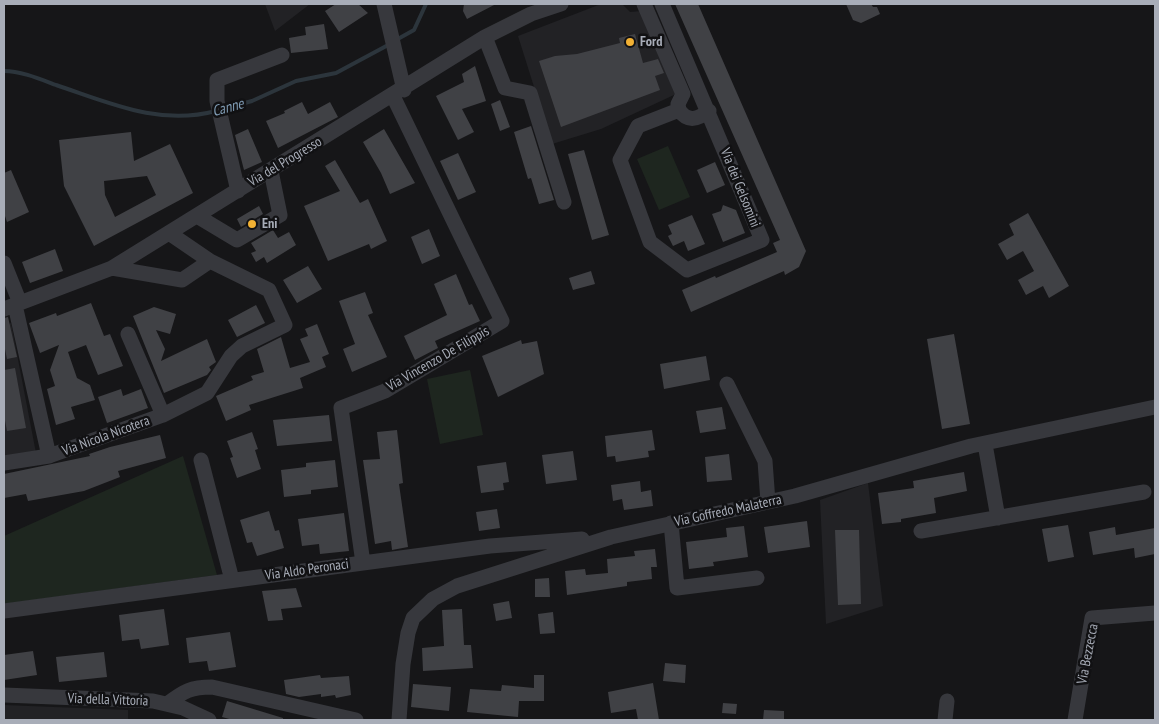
<!DOCTYPE html>
<html>
<head>
<meta charset="utf-8">
<style>
	body { margin:0 }
	#map { position:relative; width:1159px; height:724px; overflow:hidden; background:#161618; font-family:"PT Sans Narrow",sans-serif }
	canvas { display:block }
	.frame { position:absolute; inset:0; border:5px solid #a8adb8; pointer-events:none }
</style>
</head>
<body>
<div id="map">
<canvas width="1159" height="724"></canvas>
<div class="frame"></div>
</div>
<script>
const ctx = document.querySelector('canvas').getContext('2d');
ctx.lineJoin = 'round';
function paint(path, color) {
  ctx.fillStyle = color;
  ctx.fill(path, 'evenodd');
}
function strokePath(path, color, width, dash) {
  ctx.strokeStyle = color;
  ctx.lineWidth = width;
  ctx.lineCap = dash ? 'butt' : 'round';
  ctx.setLineDash(dash || []);
  ctx.stroke(path);
}
function write(font, color, halo, rows, align = 'center') {
  ctx.font = font + ' "PT Sans Narrow",sans-serif';
  ctx.lineWidth = 5;
  ctx.setLineDash([]);
  ctx.textBaseline = 'middle';
  ctx.strokeStyle = halo;
  ctx.fillStyle = color;
  for (const [text, x, y, turn = 0] of rows) {
    ctx.save();
    ctx.translate(x, y);
    ctx.rotate((+turn || 0) * Math.PI / 180);
    ctx.textAlign = isNaN(turn) ? turn : align;
    if (halo) ctx.strokeText(text, 0, 0);
    ctx.fillText(text, 0, 0);
    ctx.restore();
  }
}
const built = new Path2D(`
	M265 4H310L275 31Z
	M601 4H622L630 12 642 11 676 94 601 129 552 144 518 36Z
	M11 323 36 453 4 458V326Z
	M868 483 883 606 826 624 820 500Z
	M4 705 128 710V720H4Z`);
const green = new Path2D(`
	M668 146 690 197 659 210 637 159Z
	M470 370 483 435 440 444 427 379Z
	M183 456 217 575 4 604V536Z`);
const stream = new Path2D(`
	M396 40 414 30 426 4
	M4 71C21 71 40 79 56 85 110 103 159 126 216 111
	M223 109 252 101 296 81 336 73 390 44`);
const building = new Path2D(`
	M336 4H358L368 13 339 32 325 11Z
	M464 4H496L467 19 463 11Z
	M675 4H698L806 251 799 267 785 275 784 271 691 312 682 290 715 276 716 278 777 252 773 243 780 240Z
	M846 4H871L873 7H877L880 14 861 23 853 20Z
	M324 24 328 49 291 53 289 38 306 35 305 27Z
	M635 34 643 63 658 59 664 73 655 76 660 90 561 127 539 61 555 56 577 54 620 43 619 38Z
	M475 66 486 101 462 109 474 132 458 140 436 96 464 82 462 74Z
	M500 100 510 127 500 131 491 104Z
	M302 102 308 114 330 102 338 117 278 148 266 121 285 113 284 111Z
	M531 126 554 200 539 204 531 178 528 179 514 132Z
	M248 129 262 162 244 170 235 135Z
	M384 129 415 183 390 194 381 173 363 142Z
	M131 132 134 161 170 144 193 193 94 246 64 186 59 140ZM147 176 156 195 115 217 105 195 104 181Z
	M584 150 609 235 592 240 568 154Z
	M458 153 476 192 458 200 440 161Z
	M335 160 360 203 368 199 387 241 371 249 369 244 328 261 304 206 340 191 325 166Z
	M715 162 725 185 707 193 697 170Z
	M11 170 29 212 7 222 4 213V173Z
	M723 205 736 210 745 233 723 242 712 214 721 211Z
	M259 206 263 214 241 227 237 219Z
	M1028 213 1069 286 1049 298 1043 286 1026 295 1018 280 1034 271 1023 251 1007 260 998 244 1014 235 1009 224Z
	M692 215 705 244 688 251 684 241 673 246 668 236 672 234 668 225Z
	M429 229 440 256 422 264 411 237Z
	M273 230 278 238 289 232 296 245 267 263 264 257 256 262 251 253 256 251 251 243Z
	M55 249 63 271 30 283 22 262Z
	M308 266 322 289 297 303 283 280Z
	M591 271 595 284 573 290 569 278Z
	M456 274 469 305 472 304 480 321 435 341 438 348 415 360 404 336 447 315 434 284Z
	M365 292 373 313 368 315 387 357 352 372 343 349 355 344 339 301Z
	M91 303 104 336 110 334 123 366 98 375 86 345 68 352 77 378 90 385 95 400 71 407 75 419 56 425 47 389 55 386 50 370 59 345 40 353 29 323 56 313 57 316Z
	M256 305 265 323 237 337 228 320Z
	M154 307 176 314 170 334 156 330 165 349 161 361 207 339 216 362 209 367 211 370 207 375 164 393 133 316Z
	M8 317 17 357 7 359 4 344V318Z
	M317 324 329 354 322 357 326 367 300 378 303 388 249 405 251 410 226 421 216 396 253 380 251 376 264 372 257 349 281 337 290 368 310 362 300 339 308 336 305 329Z
	M954 334 970 424 942 429 927 339Z
	M521 340 522 344 537 341 544 374 498 397 482 356Z
	M706 356 710 380 664 389 660 364Z
	M15 368 26 428 7 431 4 415V370Z
	M121 389 123 396 141 389 148 408 107 423 98 397Z
	M722 407 726 429 700 433 696 411Z
	M329 415 332 441 277 446 273 420Z
	M397 430 403 483 399 484 408 547 392 550 391 541 375 544 363 460 380 459 377 432Z
	M652 430 655 450 648 451 649 457 616 462 615 456 607 457 605 436Z
	M252 432 258 449 255 450 261 469 237 478 230 458 233 457 227 441Z
	M160 435 166 458 118 471 120 477 84 491 28 501 26 494 4 498V474L90 456 89 454 110 447Z
	M573 451 577 480 546 484 542 455Z
	M729 454 732 480 707 482 705 457Z
	M335 460 338 487 311 490V494L284 497 281 470 306 467V463Z
	M506 462 509 482 503 483 504 490 481 493 477 466Z
	M964 472 967 491 934 498 936 513 901 519V522L882 524 878 493 914 488 913 481Z
	M640 481 641 492 651 490 653 506 624 510 622 499 613 501 611 485Z
	M497 509 500 528 479 531 476 512Z
	M269 511 275 531 279 530 284 548 257 556 252 542 247 543 240 520Z
	M344 513 349 551 320 554 319 544 302 546 298 519Z
	M807 521 810 547 768 553 764 527Z
	M1068 525 1074 557 1048 562 1042 529Z
	M744 526 748 557 713 562 714 566 689 569 686 542 727 537 726 528Z
	M1115 527 1116 535 1155 528V554L1135 558 1134 548 1093 555 1089 532Z
	M835 530H859L861 604 838 605Z
	M655 549 657 567H651L652 579 627 582V586L567 595 565 571 585 569 586 575 608 573 607 559 635 556 634 551Z
	M549 578 550 597H535V579Z
	M296 588 302 607 281 609 283 620 268 621 262 591Z
	M509 601 512 618 496 621 493 604Z
	M164 609 169 645 141 649 139 639 122 641 119 615Z
	M462 609 464 645H471L473 668 423 671 422 648 444 646 442 610Z
	M553 612 555 633 540 634 538 614Z
	M230 632 236 667 209 671 207 661 189 663 186 638Z
	M33 651 37 675 4 680V655Z
	M104 652 107 677 59 682 56 657Z
	M665 663 686 665 685 683 663 681Z
	M320 675 321 678 349 676 351 695 336 698 335 695 321 697V694L299 697 286 694 284 680Z
	M534 675H544V701H519L518 717 467 712 470 689 501 691 502 685 534 688Z
	M653 683 659 720H638L636 709 611 713 608 692Z
	M413 684 451 687 449 711 411 707Z
	M227 701 283 718V720H233L222 717Z
	M723 703 737 704 736 714 722 713Z
	M764 710 784 711V720H763Z`);
const minor = new Path2D(`
	M384 4 404 90
	M644 4 683 94 678 104 679 110C688 123 698 119 709 111
	M662 4 762 240 687 270 650 242 620 160 638 126 679 110
	M485 37 505 88 530 93 564 202
	M238 191 217 101V80L282 55
	M197 216 237 240 280 215 271 171
	M4 263 20 303
	M112 268 182 280 210 261
	M4 309 112 268 485 37 531 14 561 4
	M128 334 163 415
	M727 384 765 461 768 502
	M985 444 998 518
	M49 456 163 415 207 393 231 356 242 346 285 325 269 290 210 261 169 233
	M201 460 232 580
	M4 463 49 456 15 305
	M671 523 677 588 757 578
	M921 531 1144 492
	M363 563 341 408 385 391 502 321 393 96
	M4 611 490 546 582 539
	M4 695 153 701 183 708 209 720
	M167 704C184 691 191 687 212 687L356 720
	M399 720 403 664 408 633 413 618 433 599 457 586 611 537 795 496 971 446 1155 407
	M945 720 947 701
	M1075 720 1092 618 1155 613`);
const markers = [
	[630,42,5,"#f2b134"],
	[252,224,5,"#f2b134"]
];
const poiNames = [
	["Ford",640,42],
	["Eni",262,224]
];
const streetNames = [
	["Via del Progresso",285,162,-31],
	["Via dei Gelsomini",740,188,68],
	["Via Vincenzo De Filippis",438,359,-30],
	["Via Nicola Nicotera",106,436,-20],
	["Via Goffredo Malaterra",728,511,-12],
	["Via Aldo Peronaci",307,570,-8],
	["Via Bezzecca",1088,654,-79],
	["Via della Vittoria",108,700,2]
];
const waterNames = [
	["Canne",228,108,-15]
];
paint(built, '#222225');
paint(green, '#1e261f');
strokePath(stream, '#2c353c', 4);
paint(building, '#404145');
strokePath(minor, '#37383d', 15);
for (const [x, y, r, color] of markers) {
  const dot = new Path2D();
  dot.arc(x, y, r, 0, 2 * Math.PI);
  ctx.fillStyle = color;
  ctx.fill(dot);
  strokePath(dot, '#111113', 2);
}
write('bold 14px', '#a8adb8', '#111113', poiNames, 'left');
write('14px', '#a8adb8', '#111113', streetNames);
write('italic 15px', '#7f9bb3', '#111113', waterNames);
</script>
</body>
</html>
